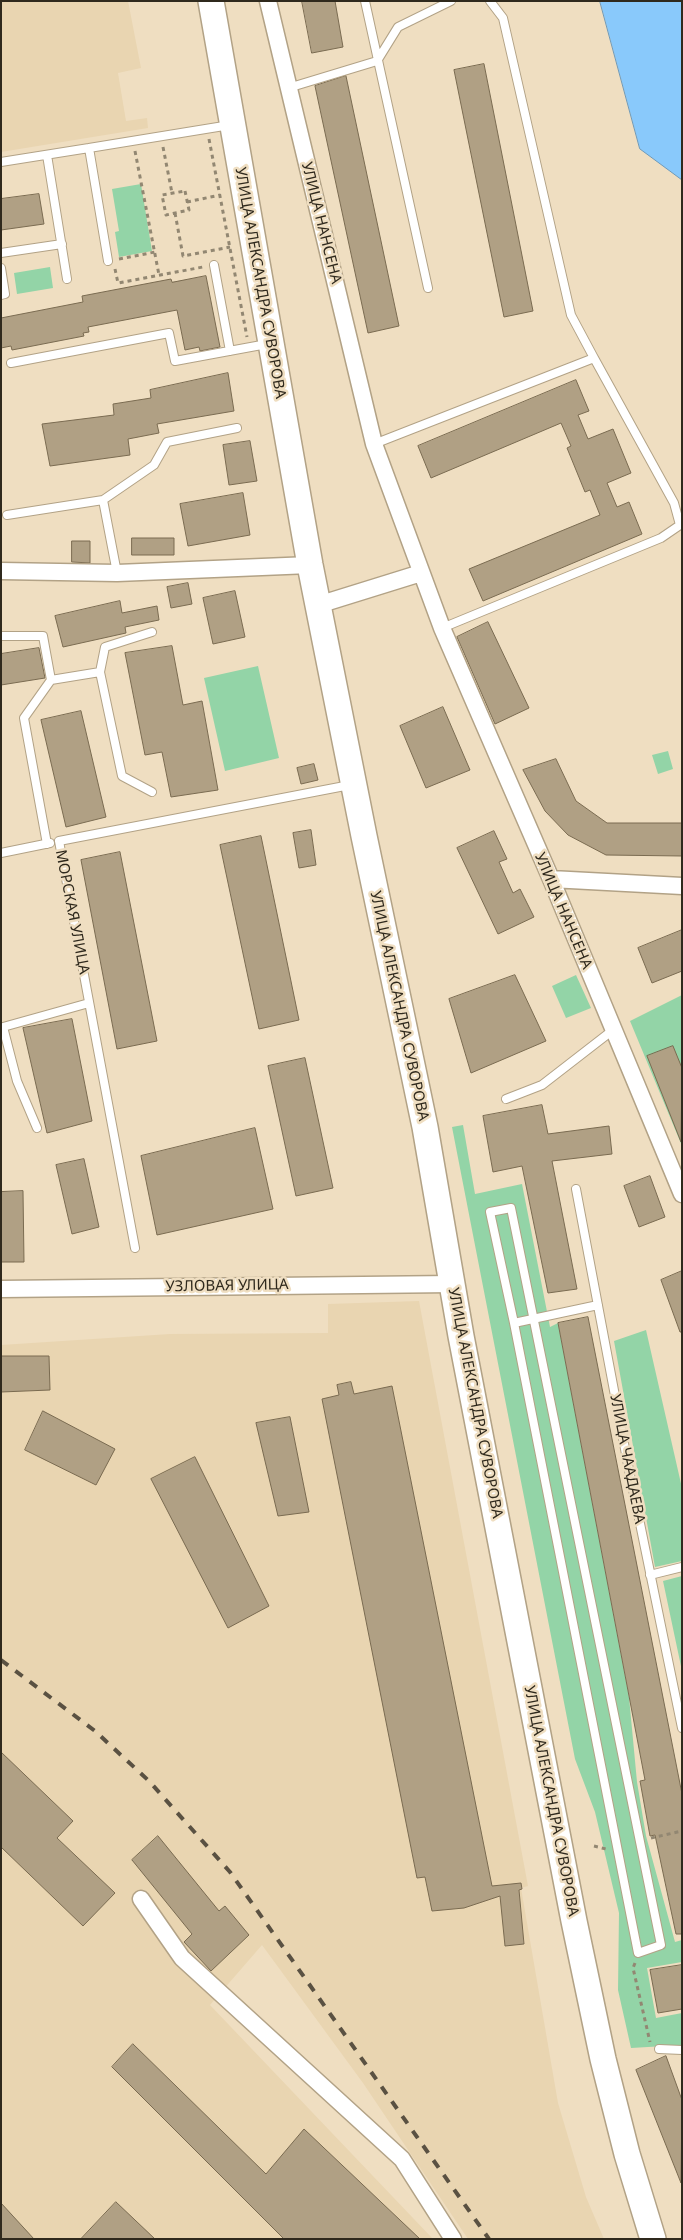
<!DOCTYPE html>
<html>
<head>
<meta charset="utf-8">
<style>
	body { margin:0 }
	#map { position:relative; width:683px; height:2240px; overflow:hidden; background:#efdec1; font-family:"Noto Sans",sans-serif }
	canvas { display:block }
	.frame { position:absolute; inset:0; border:2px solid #2f291d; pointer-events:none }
</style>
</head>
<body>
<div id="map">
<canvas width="683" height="2240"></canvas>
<div class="frame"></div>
</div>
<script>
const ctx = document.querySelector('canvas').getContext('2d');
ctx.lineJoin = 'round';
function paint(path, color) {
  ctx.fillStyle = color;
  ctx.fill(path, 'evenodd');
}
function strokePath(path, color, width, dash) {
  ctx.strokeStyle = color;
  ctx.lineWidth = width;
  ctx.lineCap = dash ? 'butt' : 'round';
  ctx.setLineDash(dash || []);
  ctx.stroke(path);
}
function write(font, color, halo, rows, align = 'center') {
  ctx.font = font + ' "Noto Sans",sans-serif';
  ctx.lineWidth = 5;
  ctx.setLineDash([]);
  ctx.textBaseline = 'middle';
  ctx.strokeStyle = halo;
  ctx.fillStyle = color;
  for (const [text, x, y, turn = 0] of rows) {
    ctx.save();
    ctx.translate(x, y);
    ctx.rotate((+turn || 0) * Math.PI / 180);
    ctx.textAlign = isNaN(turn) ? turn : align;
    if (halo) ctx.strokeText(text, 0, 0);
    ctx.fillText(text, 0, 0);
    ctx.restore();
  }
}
const built = new Path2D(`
	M1 1H128L141 68 118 73 126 121 147 118 148 128 1 152Z
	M419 1301 528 1886 521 1888 558 2103 586 2197 604 2239H468L363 2083 262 1945 210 2005 433 2239H1V1345L170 1334 328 1333V1304Z`);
const green = new Path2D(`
	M141 184 152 251 119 257 115 232 119 231 112 189Z
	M50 267 53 288 17 294 14 273Z
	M258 666 279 758 225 771 204 678Z
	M668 751 673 769 658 774 652 755Z
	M576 975 591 1008 566 1018 552 986Z
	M682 995V1146L630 1021Z
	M463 1125 475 1194 522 1184 550 1327 558 1323 629 1697 637 1782 646 1836 675 1942 682 1940V1962L647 1968 656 2018 682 2013V2045L631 2048 618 1990 619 1913 595 1812 575 1759 452 1127Z
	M646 1330 682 1488V1561L655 1567 614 1341Z
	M682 1576V1671L663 1581Z`);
const water = new Path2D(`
	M600 1H682V180L640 149Z`);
const building = new Path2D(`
	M302 1H335L343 47 312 53Z
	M484 64 533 311 504 317 454 70Z
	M346 76 399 326 368 333 315 86Z
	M39 194 44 224 1 230V199Z
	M206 276 220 347 200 351 199 347 185 350 177 310 88 327 89 332 83 333 84 336 12 350 11 346 1 348V318L83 302 82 296 171 279 172 282Z
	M228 373 234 411 157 424 159 433 128 439 130 455 50 466 42 424 114 415 113 404 151 398 150 390Z
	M576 380 589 411 578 415 588 439 613 429 631 473 607 483 617 507 629 502 642 534 483 601 469 569 600 515 590 490 585 492 567 448 571 446 561 423 431 478 418 446Z
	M250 441 257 481 229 485 223 445Z
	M243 493 250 535 188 546 180 504Z
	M132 538H174V555H132Z
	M72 541H90V563L72 562Z
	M188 583 192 604 171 608 167 587Z
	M235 591 245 637 213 644 203 598Z
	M120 601 122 613 157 606 159 620 125 627 126 633 63 647 55 616Z
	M488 622 529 708 495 724 457 637Z
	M172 646 183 705 202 701 218 790 171 797 162 752 145 755 125 653Z
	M39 648 45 678 1 685V654Z
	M443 707 470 770 426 788 400 726Z
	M81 711 106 817 66 827 41 720Z
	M556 759 576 801 607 823H682V856L606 855 568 835 545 811 523 770Z
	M314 764 318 780 301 784 297 768Z
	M311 830 316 865 299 868 293 833Z
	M494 831 507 859 499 862 513 893 520 889 534 917 498 934 457 848Z
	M261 836 299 1020 259 1029 220 845Z
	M120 852 157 1041 117 1049 81 860Z
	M682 930V971L652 983 638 948Z
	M515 975 546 1041 471 1073 449 999Z
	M72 1019 92 1121 47 1133 23 1028Z
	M673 1046 682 1068 681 1142 647 1056Z
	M305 1058 333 1188 296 1196 268 1066Z
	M542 1105 548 1134 609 1126 612 1154 552 1161 577 1289 548 1293 522 1166 493 1172 483 1116Z
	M255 1128 273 1209 157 1235 141 1156Z
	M84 1159 99 1227 72 1234 56 1165Z
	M650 1176 665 1217 639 1227 624 1186Z
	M23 1191 24 1262H1V1192Z
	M682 1271V1332H680L661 1280Z
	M588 1317 682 1794V1934H676L655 1835 650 1836 640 1781 645 1780 558 1323Z
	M1 1356H49L50 1390 1 1392Z
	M351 1382 354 1394 392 1386 492 1886 521 1883 522 1889 519 1890 524 1944 505 1946 500 1896 464 1908 432 1911 425 1877 417 1878 322 1399 339 1395 337 1385Z
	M43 1411 115 1449 96 1485 25 1450Z
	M290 1417 309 1512 278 1516 256 1423Z
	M195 1457 269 1606 228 1628 151 1479Z
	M1 1752 73 1821 57 1838 115 1893 83 1926 1 1847Z
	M158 1836 219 1911 225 1906 249 1935 211 1971 184 1942 192 1934 132 1860Z
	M682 1965V2009L658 2013 650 1970Z
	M133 2044 266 2174 304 2129 420 2239H284L112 2067Z
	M666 2056 682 2100 681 2183 636 2070Z
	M116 2202 155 2239H81Z
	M1 2203 34 2239H1Z`);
const path = new Path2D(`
	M209 139 247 337
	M163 147 172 193
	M135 151 159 275
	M185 191 189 210 166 215 162 195Z
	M187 202 220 195
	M175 213 183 256 230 247
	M119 259 155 252
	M115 269 118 283 203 267
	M651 1838 682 1831
	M594 1846 606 1849
	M635 1963 633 1968 650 2042`);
const lane = new Path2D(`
	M365 1 428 288
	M490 1 503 18 571 315 594 358
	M288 88 377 61 398 27 451 1
	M47 155 67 279
	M1 162 89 148
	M1 253 62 244
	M108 261 89 148 230 125
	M214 265 230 351
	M1 268 5 294 1 295
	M11 363 169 333 175 361 267 344
	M374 444 594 358 674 503 680 525 661 538 442 628
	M7 515 103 500
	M117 573 103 500 154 465 167 442 237 428
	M1 636H43L51 680
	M100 672 122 776 152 792
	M47 844 24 718 51 680 100 672 105 647 152 632
	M1 853 50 843
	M506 1099 542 1085 613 1030
	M37 1128 17 1081 3 1027 89 1003
	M576 1189 629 1470 682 1728
	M511 1208 661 1945 638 1953 514 1323 490 1212Z
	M135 1248 59 841 350 785
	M514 1323 598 1305
	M650 1575 682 1567
	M659 2049 682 2050`);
const street = new Path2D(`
	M268 1 374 444 442 628 551 879 682 1194
	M1 571 117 573 310 565
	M318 605 421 573
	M551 879 682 886
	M1 1289 453 1284
	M141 1899 182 1958 402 2159 453 2239`);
const primary = new Path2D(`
	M211 1 310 565 364 836 425 1127 461 1336 574 1921 603 2059 627 2154 653 2239`);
const rail = new Path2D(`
	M1 1660 95 1731 149 1781 230 1872 489 2239`);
const streetNames = [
	["УЛИЦА НАНСЕНА",321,223,76],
	["УЛИЦА АЛЕКСАНДРА СУВОРОВА",260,283,80],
	["УЛИЦА НАНСЕНА",563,911,67],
	["МОРСКАЯ УЛИЦА",72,912,79],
	["УЛИЦА АЛЕКСАНДРА СУВОРОВА",399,1006,78],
	["УЗЛОВАЯ УЛИЦА",227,1286,-1],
	["УЛИЦА АЛЕКСАНДРА СУВОРОВА",475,1403,79],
	["УЛИЦА ЧААДАЕВА",627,1459,79],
	["УЛИЦА АЛЕКСАНДРА СУВОРОВА",551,1801,79]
];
paint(built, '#e9d5b1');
paint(green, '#93d4a7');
paint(water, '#89c9fb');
strokePath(water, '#6e99b8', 1);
paint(building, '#b0a084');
strokePath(building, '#7a6b51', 1);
strokePath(lane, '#b2a286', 10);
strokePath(street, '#b2a286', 19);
strokePath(primary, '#b2a286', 28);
strokePath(path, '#928772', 3, [4, 4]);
strokePath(lane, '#fff', 8);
strokePath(street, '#fff', 16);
strokePath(primary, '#fff', 25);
strokePath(rail, '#5a5142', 4, [9, 9]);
write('15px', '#2f291d', '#efdec1', streetNames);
</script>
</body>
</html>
